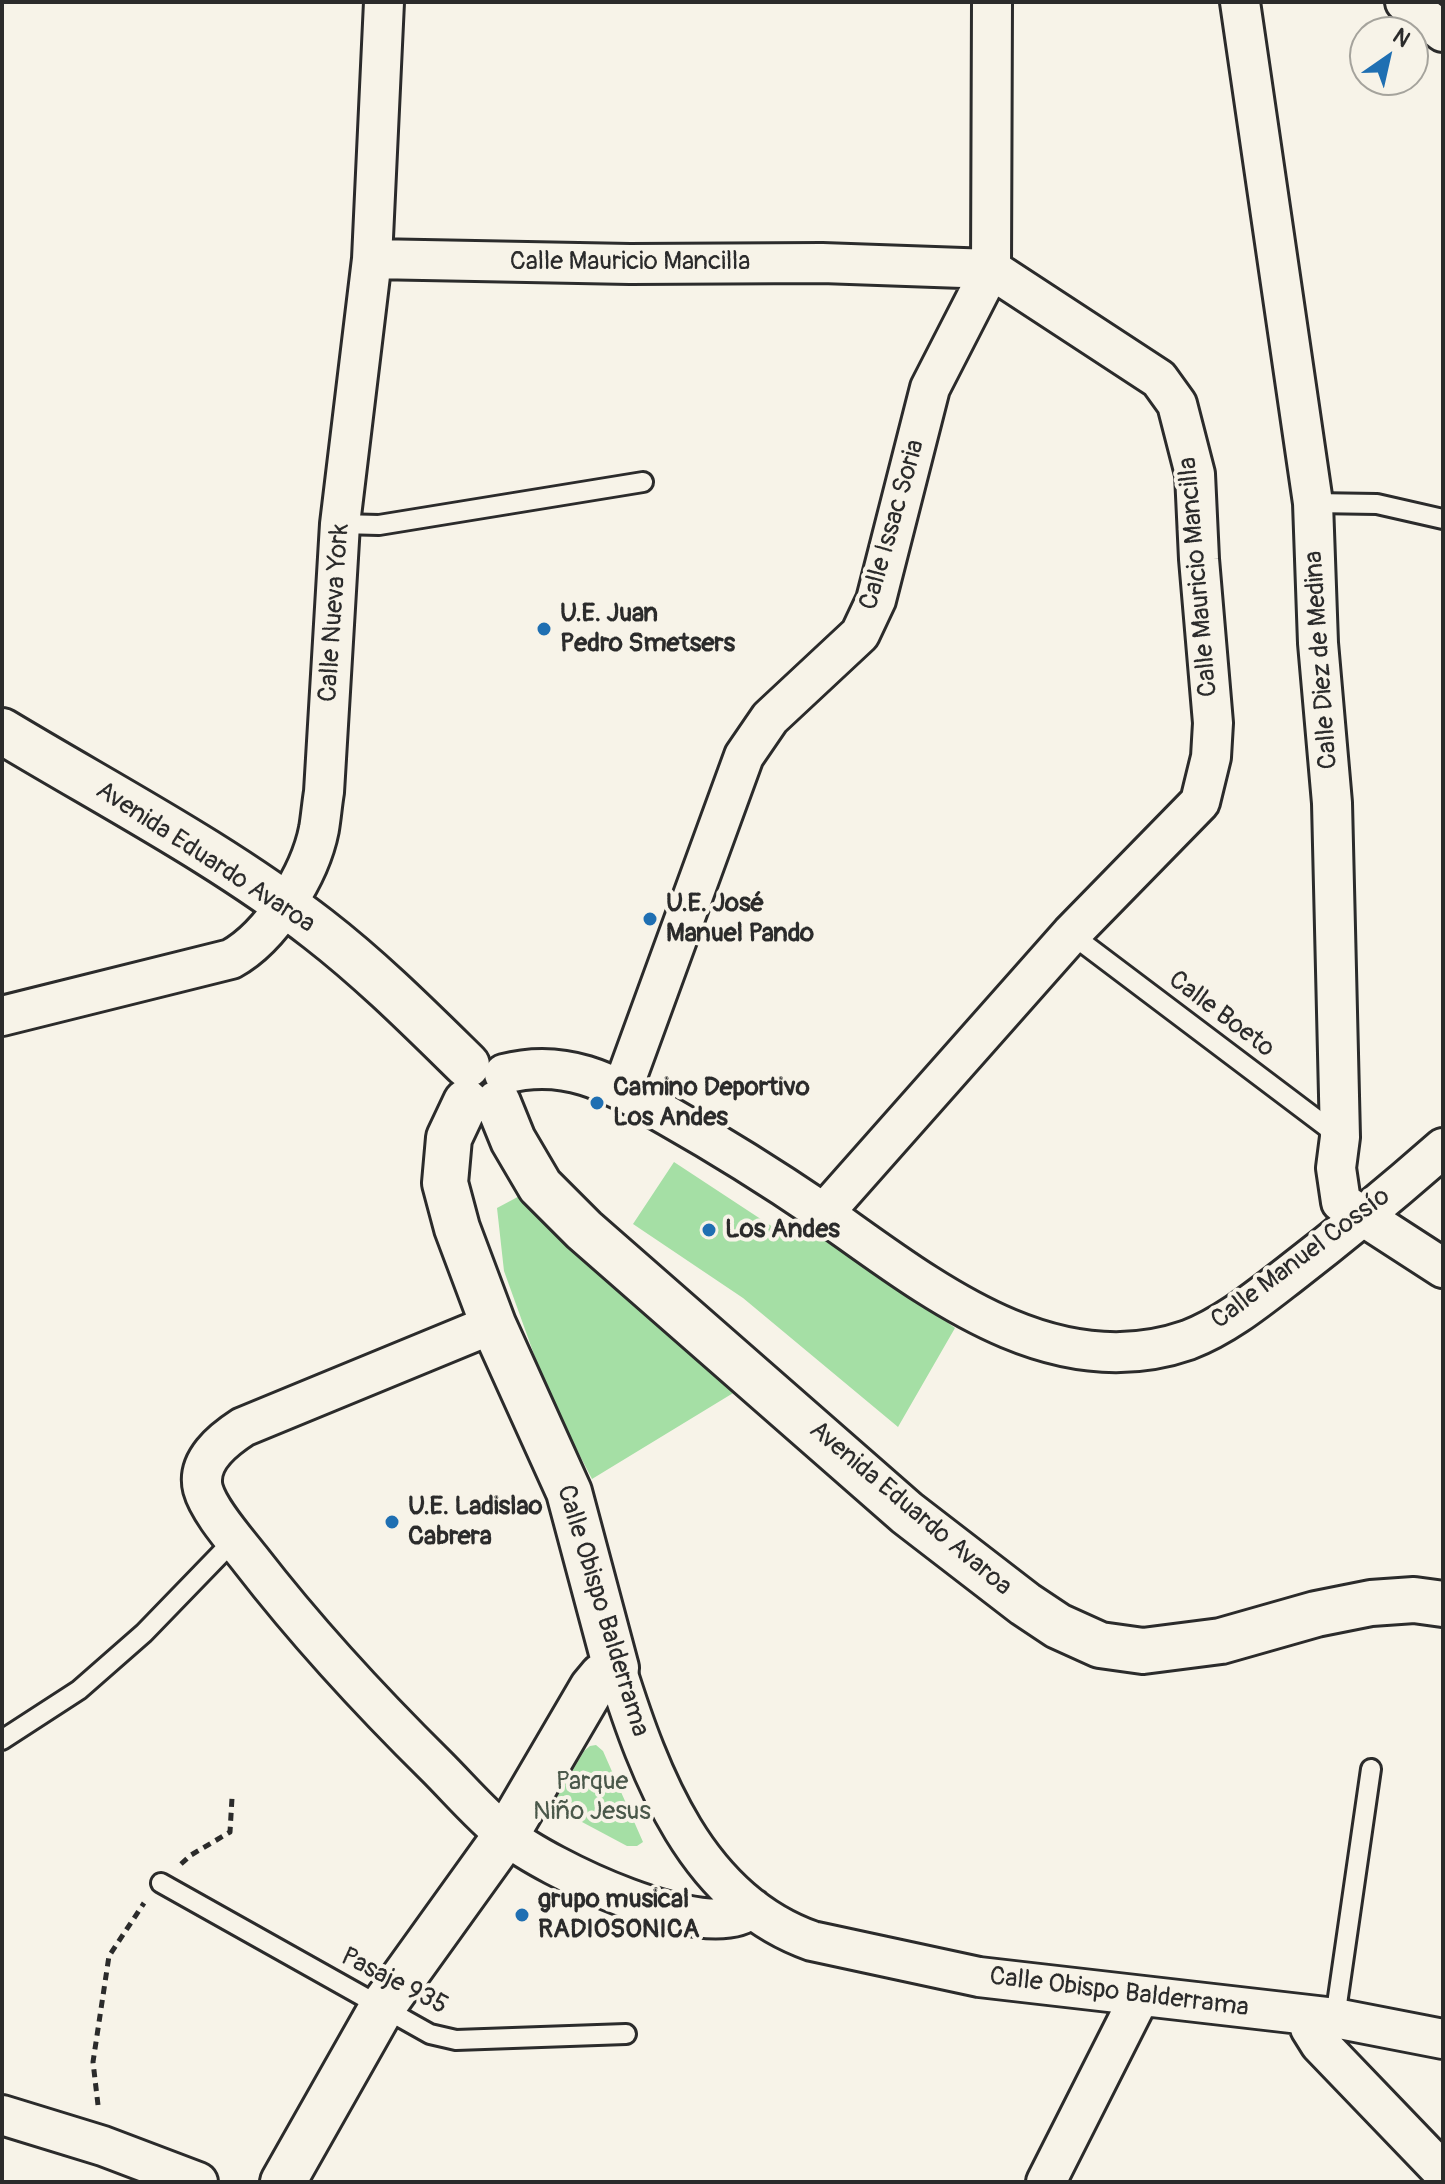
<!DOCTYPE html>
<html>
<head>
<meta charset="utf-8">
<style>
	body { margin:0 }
	#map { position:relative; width:1445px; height:2184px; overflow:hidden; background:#f7f3e8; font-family:Pangolin,sans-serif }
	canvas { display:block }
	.frame { position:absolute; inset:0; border:4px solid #2b2b2b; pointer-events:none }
	.north { position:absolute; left:1349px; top:16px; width:80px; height:80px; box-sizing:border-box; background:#f7f3e8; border:2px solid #a5a39c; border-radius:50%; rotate:34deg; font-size:22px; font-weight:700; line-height:32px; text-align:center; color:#2b2b2b }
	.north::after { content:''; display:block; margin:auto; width:28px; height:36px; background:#1f6fb2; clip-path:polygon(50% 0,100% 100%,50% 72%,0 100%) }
</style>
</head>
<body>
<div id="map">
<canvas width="1445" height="2184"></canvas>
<div class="frame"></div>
<div class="north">N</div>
</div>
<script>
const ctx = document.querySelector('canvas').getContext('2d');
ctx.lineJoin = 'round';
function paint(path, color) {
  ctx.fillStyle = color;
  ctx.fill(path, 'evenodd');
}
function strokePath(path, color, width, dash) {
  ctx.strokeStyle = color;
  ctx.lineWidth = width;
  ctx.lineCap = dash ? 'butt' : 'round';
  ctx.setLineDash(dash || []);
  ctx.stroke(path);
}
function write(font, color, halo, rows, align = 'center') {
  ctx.font = font + ' Pangolin,sans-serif';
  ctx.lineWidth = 8;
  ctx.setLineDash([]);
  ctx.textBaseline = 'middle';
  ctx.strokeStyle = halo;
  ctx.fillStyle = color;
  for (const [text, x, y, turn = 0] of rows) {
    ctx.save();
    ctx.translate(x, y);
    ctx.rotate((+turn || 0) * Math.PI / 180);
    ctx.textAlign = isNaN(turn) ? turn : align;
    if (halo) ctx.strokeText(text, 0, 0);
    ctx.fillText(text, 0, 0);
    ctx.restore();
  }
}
const green = new Path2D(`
	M674 1162 785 1235 799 1216 955 1328 898 1427 743 1298 633 1224Z
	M527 1192 748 1384 592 1479 549 1396 504 1271 497 1208Z
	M596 1745 603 1751 643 1842 637 1846H627L552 1806 584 1751 590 1746Z`);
const path = new Path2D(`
	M181 1864 191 1855 230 1832 232 1798
	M98 2105 93 2062 109 1956 144 1903`);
const lane = new Path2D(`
	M1313 503 1377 504 1443 519
	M340 524 379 525 643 482
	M1071 934 1340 1137
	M2 1740 79 1690 144 1633 235 1539
	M161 1883 430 2034 456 2040 626 2034
	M1335 2018 1371 1769`);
const street = new Path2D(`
	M1240 2 1313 503 1318 643 1332 803 1340 1137 1336 1168 1341 1202 1443 1268
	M1405 2 1443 32
	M372 259 630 264 822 263 991 269 1159 379 1177 404 1195 474 1199 559 1213 723 1211 757 1200 802 1071 934 823 1214
	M2 1016 231 959C271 937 310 875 319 829 321 817 322 804 324 792L340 524 372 259 384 2
	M504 1074C569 1057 613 1085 668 1116 721 1146 772 1178 822 1212 927 1286 1051 1388 1188 1340 1225 1326 1258 1299 1289 1275 1342 1234 1393 1192 1443 1148
	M622 1090 744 756 770 718 860 634 876 600 930 388 991 269 992 2
	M493 1324 243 1427C223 1440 196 1461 203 1489 209 1511 236 1541 250 1559 308 1634 370 1701 437 1767 459 1789 481 1815 506 1835 545 1867 708 1947 752 1908
	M616 1668C650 1776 696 1900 812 1941L979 1977 1335 2018 1443 2039
	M1307 2015 1310 2028 1320 2044 1443 2172
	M2 2115 103 2146 198 2182
	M1046 2182 1140 1996`);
const secondary = new Path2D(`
	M2 731C108 795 220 853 318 929 371 970 419 1018 467 1065
	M498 1103 513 1140 540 1186 584 1230 907 1513 1025 1604 1058 1626 1100 1645 1143 1651 1221 1641 1316 1614 1371 1603 1414 1600 1443 1604
	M283 2182 381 2009 506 1835 592 1688 602 1676 616 1668 569 1492 493 1324 457 1228 445 1183 449 1138 466 1102`);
const markers = [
	[544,629,8,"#1f6fb2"],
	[650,919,8,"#1f6fb2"],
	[597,1103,8,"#1f6fb2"],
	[709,1230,8,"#1f6fb2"],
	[392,1522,8,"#1f6fb2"],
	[522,1915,8,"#1f6fb2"]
];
const streetNames = [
	["Calle Mauricio Mancilla",630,262],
	["Calle Issac Soria",893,525,-74],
	["Calle Mauricio Mancilla",1199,577,-95],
	["Calle Nueva York",335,613,-86],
	["Calle Diez de Medina",1322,660,-94],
	["Avenida Eduardo Avaroa",205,858,33],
	["Calle Boeto",1221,1015,37],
	["Calle Manuel Cossío",1301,1259,-37],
	["Avenida Eduardo Avaroa",910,1509,40],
	["Calle Obispo Balderrama",602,1611,73],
	["Pasaje 935",394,1982,27],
	["Calle Obispo Balderrama",1119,1993,7]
];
const poiNames = [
	["U.E. Juan",560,614],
	["Pedro Smetsers",560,644],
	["U.E. José",666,904],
	["Manuel Pando",666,934],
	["Camino Deportivo",613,1088],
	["Los Andes",613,1118],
	["Los Andes",725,1230],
	["U.E. Ladislao",408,1507],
	["Cabrera",408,1537],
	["grupo musical",538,1900],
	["RADIOSONICA",538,1930]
];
const parkNames = [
	["Parque",592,1782],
	["Niño Jesus",592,1812]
];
paint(green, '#a5dfa5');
strokePath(lane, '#2b2b2b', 24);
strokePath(street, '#2b2b2b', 44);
strokePath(secondary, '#2b2b2b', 50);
strokePath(path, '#2b2b2b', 5, [8, 6]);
strokePath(lane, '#f7f3e8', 18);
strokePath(street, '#f7f3e8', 38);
strokePath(secondary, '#f7f3e8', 44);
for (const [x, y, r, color] of markers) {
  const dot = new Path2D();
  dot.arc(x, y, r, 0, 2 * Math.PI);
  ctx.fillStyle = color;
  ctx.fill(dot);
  strokePath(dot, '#f7f3e8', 3);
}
write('26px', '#2b2b2b', '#f7f3e8', streetNames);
write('bold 26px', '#2b2b2b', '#f7f3e8', poiNames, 'left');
write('26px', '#4a584a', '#f7f3e8', parkNames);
</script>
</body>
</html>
